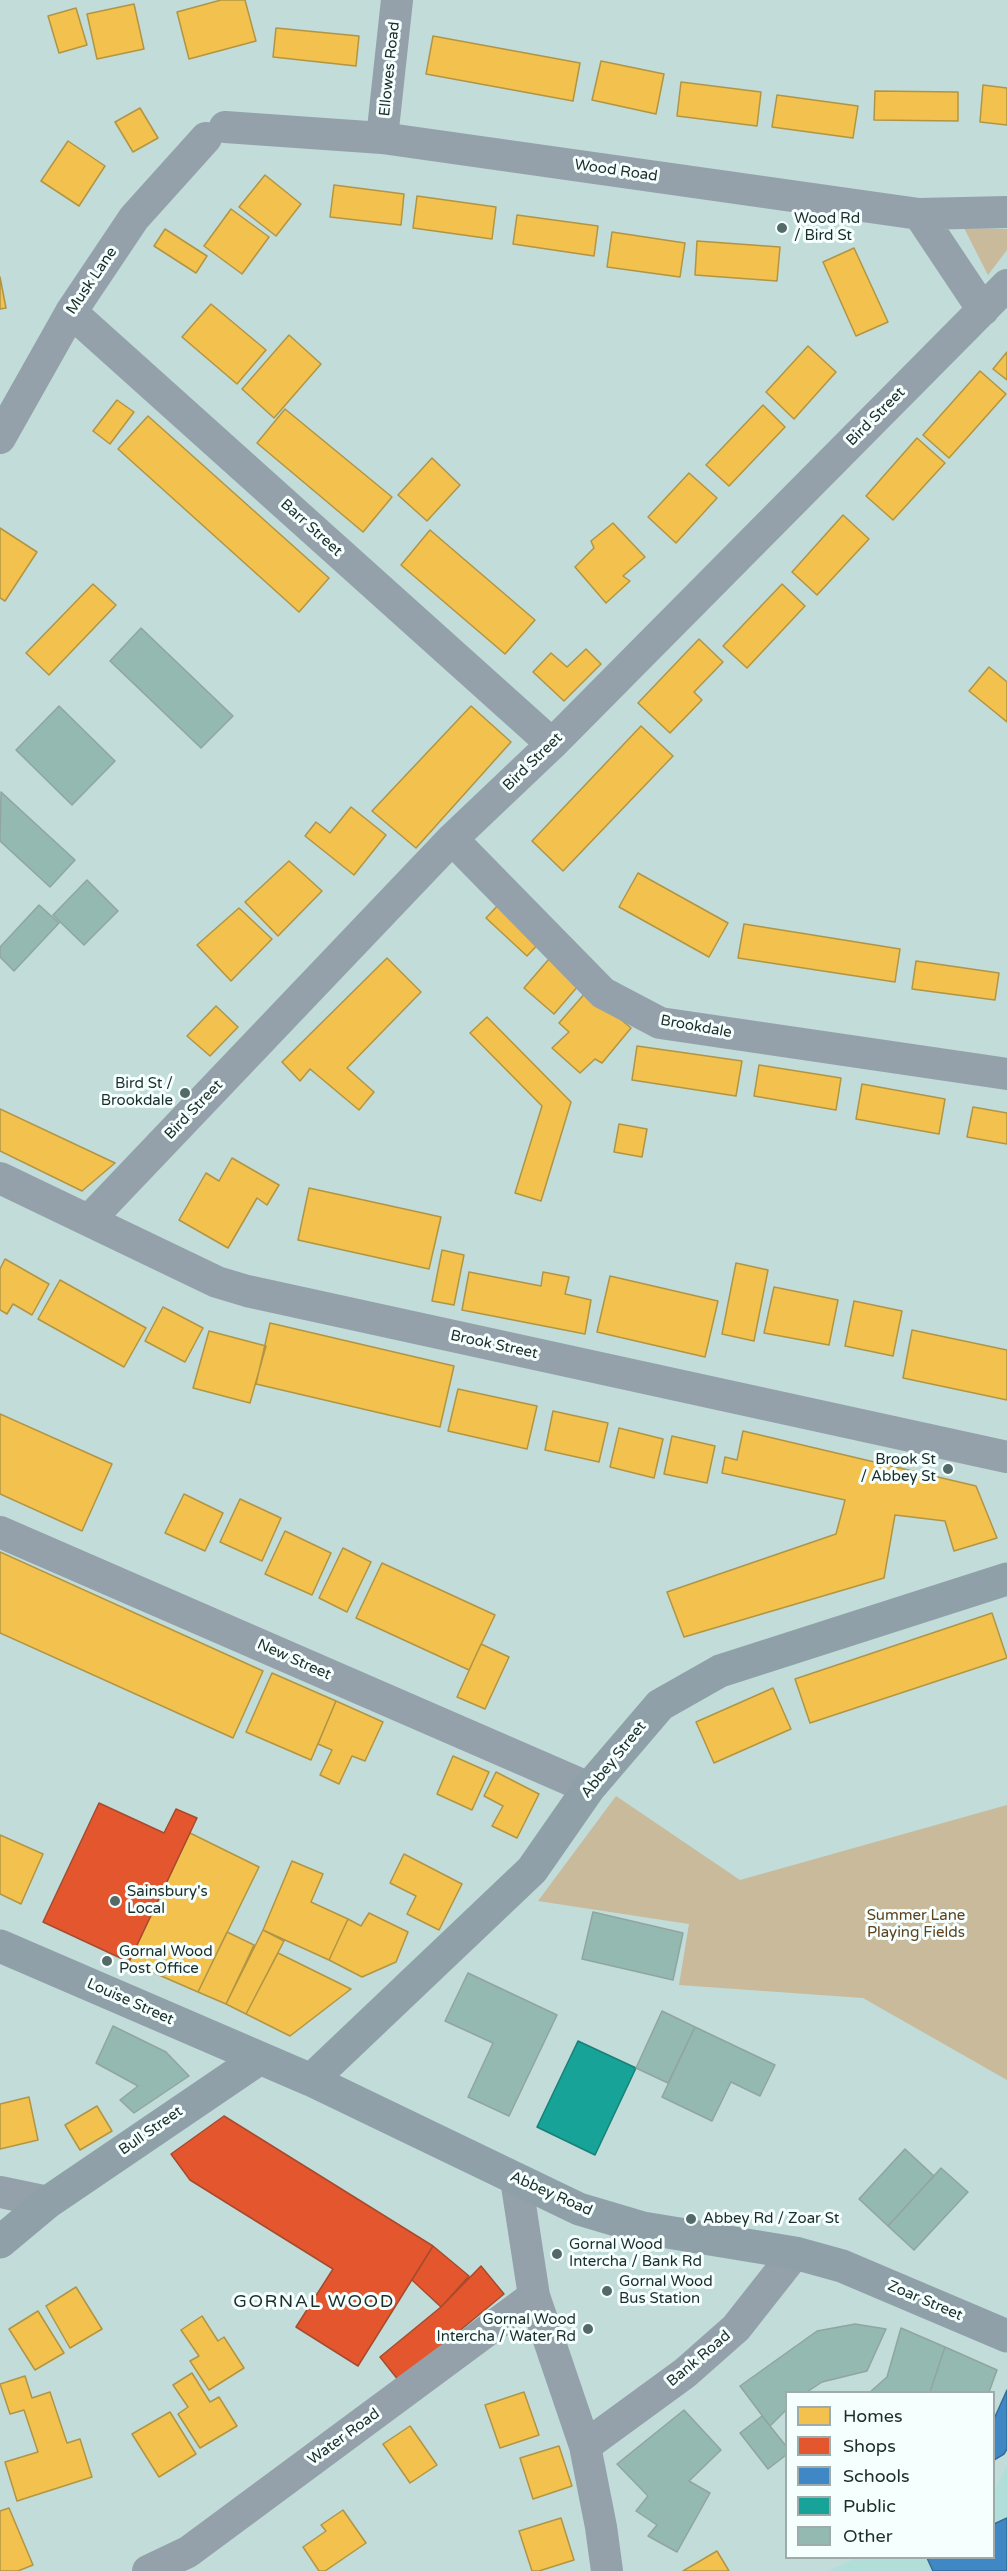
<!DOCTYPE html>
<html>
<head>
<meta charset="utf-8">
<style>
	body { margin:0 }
	#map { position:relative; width:1007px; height:2571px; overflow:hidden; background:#c1dcd9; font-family:"Varela Round",sans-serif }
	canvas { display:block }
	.legend { position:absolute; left:785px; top:2391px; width:210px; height:168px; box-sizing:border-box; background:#f5fffe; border:2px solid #9dabaa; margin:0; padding:8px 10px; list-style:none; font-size:18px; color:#1a2d2b }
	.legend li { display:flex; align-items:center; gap:12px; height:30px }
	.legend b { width:30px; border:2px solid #9dabaa }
</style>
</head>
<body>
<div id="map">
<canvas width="1007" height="2571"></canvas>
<ul class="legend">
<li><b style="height:16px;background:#f2c14e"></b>Homes</li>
<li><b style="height:16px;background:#e4572e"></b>Shops</li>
<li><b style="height:16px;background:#3f88c5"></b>Schools</li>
<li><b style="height:16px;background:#17a398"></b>Public</li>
<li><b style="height:16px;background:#93b9b0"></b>Other</li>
</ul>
</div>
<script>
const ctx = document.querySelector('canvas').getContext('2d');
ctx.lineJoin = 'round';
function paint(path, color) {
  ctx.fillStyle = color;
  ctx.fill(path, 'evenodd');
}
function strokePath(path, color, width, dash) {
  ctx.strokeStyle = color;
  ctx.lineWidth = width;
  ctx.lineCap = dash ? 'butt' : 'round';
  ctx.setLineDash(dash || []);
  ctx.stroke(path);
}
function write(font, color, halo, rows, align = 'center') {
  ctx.font = font + ' "Varela Round",sans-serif';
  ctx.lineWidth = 6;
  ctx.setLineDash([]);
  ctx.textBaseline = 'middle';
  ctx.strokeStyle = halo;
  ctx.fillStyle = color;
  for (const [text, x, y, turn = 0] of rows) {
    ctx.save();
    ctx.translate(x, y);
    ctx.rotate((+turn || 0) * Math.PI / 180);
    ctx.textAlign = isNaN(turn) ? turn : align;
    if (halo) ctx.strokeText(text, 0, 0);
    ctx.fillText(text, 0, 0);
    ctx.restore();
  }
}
const built = new Path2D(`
	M1007 2466V2571H828L856 2558H994V2491Z`);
const green = new Path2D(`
	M964 228 1007 229V250L988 275Z
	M616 1796 740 1880 1007 1805V2080L863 1998 679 1985 689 1924 538 1901Z`);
const homes = new Path2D(`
	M221 0H245L256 41 189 59 177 12Z
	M134 4 144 49 97 59 87 14Z
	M76 8 87 45 59 53 48 16Z
	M276 28 359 36 356 66 273 57Z
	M433 36 580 63 573 101 426 74Z
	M601 61 664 74 656 114 592 100Z
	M681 82 761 92 757 126 677 116Z
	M983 85 1007 88V125L980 122Z
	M875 91 958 92V121L874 120Z
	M777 95 858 106 853 138 772 127Z
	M140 108 158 138 133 152 115 122Z
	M68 141 105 166 79 206 41 181Z
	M265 175 301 204 276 236 239 207Z
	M334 185 404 194 401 225 330 217Z
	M417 196 496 207 492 239 413 228Z
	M231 209 269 237 242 274 204 246Z
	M517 215 598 226 594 256 513 244Z
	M165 229 207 256 196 273 154 246Z
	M612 232 685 243 680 277 607 267Z
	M697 241 780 247 777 281 695 275Z
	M854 248 888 322 856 336 823 262Z
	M0 277 6 308 0 309Z
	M211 304 266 350 237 384 182 337Z
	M289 335 321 364 274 418 242 389Z
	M808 346 836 372 794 419 766 392Z
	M1007 352V380L993 369Z
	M980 371 1006 394 949 458 923 435Z
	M117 400 134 412 110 444 93 431Z
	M763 405 785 427 729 486 706 465Z
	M285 409 392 497 363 532 257 443Z
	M148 416 329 578 299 612 118 449Z
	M917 438 945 463 893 520 866 496Z
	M432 458 460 485 427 521 398 495Z
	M689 473 717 498 676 543 648 517Z
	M843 515 869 539 817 595 792 572Z
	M613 523 645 557 623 576 630 581 606 603 575 567 594 548 591 541Z
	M0 528 37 552 5 601 0 598Z
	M430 530 535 620 505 654 401 565Z
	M93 584 116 605 49 675 26 653Z
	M782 584 805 606 747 668 723 646Z
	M699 639 723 662 694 692 702 700 670 733 638 703Z
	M586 649 601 664 564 701 533 672 551 653 567 667Z
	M989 667 1007 682V722L969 691Z
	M471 706 511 742 416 848 372 811Z
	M641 726 673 756 563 871 532 841Z
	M351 807 386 835 354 875 305 836 316 822 330 833Z
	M289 861 322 891 278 936 245 902Z
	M638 873 728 923 709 957 619 907Z
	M502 901 543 939 527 956 486 918Z
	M239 908 272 939 231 981 197 945Z
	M744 924 900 949 895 982 738 958Z
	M387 958 421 992 347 1068 374 1092 359 1110 310 1069 300 1081 282 1062Z
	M549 959 579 985 554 1014 524 988Z
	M916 961 999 973 995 1000 912 989Z
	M587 991 631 1028 602 1063 595 1059 580 1073 552 1048 569 1032 559 1023Z
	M216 1006 238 1027 210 1056 187 1036Z
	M487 1017 571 1102 541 1201 515 1193 542 1106 470 1033Z
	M637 1046 742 1061 736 1096 632 1080Z
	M759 1065 841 1078 836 1110 754 1096Z
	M862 1084 945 1099 939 1134 856 1119Z
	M973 1107 1007 1113V1144L967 1137Z
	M0 1109 115 1163 82 1191 0 1151Z
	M619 1124 647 1129 642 1157 614 1152Z
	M232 1158 279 1185 267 1205 257 1198 228 1248 179 1220 206 1173 219 1181Z
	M309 1188 441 1217 429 1269 298 1240Z
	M442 1250 464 1255 454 1305 432 1301Z
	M5 1259 49 1284 32 1315 13 1304 7 1314 0 1310V1269Z
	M736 1263 768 1270 754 1341 722 1334Z
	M469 1272 541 1286 543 1272 569 1277 565 1294 591 1300 585 1334 462 1310Z
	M610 1276 718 1301 705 1357 597 1332Z
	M60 1280 146 1328 124 1367 38 1319Z
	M774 1287 838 1300 829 1345 764 1333Z
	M854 1301 902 1311 893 1356 845 1346Z
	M163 1307 203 1328 185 1362 145 1341Z
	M270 1323 454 1366 440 1427 256 1384Z
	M912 1330 1007 1350V1400L903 1378Z
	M209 1331 266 1346 250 1403 193 1388Z
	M458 1389 537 1406 527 1449 448 1431Z
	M553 1411 608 1423 599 1462 545 1450Z
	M0 1414 112 1464 82 1531 0 1494Z
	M619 1428 663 1439 654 1478 610 1467Z
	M743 1431 976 1486 997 1538 954 1551 945 1521 895 1515 884 1578 684 1637 667 1592 836 1534 845 1500 722 1473 725 1457 737 1460Z
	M672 1436 715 1446 707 1483 664 1474Z
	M184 1494 223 1513 205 1551 165 1533Z
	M240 1499 281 1518 262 1561 220 1542Z
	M285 1531 331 1553 312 1595 265 1574Z
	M343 1548 371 1562 347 1612 319 1598Z
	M0 1552 263 1671 233 1738 0 1633Z
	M382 1563 495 1615 469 1670 356 1618Z
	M992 1613 1007 1658 810 1723 795 1679Z
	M481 1644 509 1657 485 1709 457 1697Z
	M272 1673 336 1701 311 1760 246 1732Z
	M773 1688 791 1729 714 1763 696 1722Z
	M336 1701 383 1722 365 1761 352 1756 339 1784 320 1775 332 1750 318 1744Z
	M453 1756 489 1772 472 1810 437 1794Z
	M496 1772 539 1794 517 1838 492 1826 503 1806 484 1796Z
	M190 1833 259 1867 198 1992 129 1962Z
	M0 1835 43 1854 21 1904 0 1894Z
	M404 1854 462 1884 439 1930 407 1914 416 1896 390 1883Z
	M292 1861 323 1874 311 1902 348 1919 329 1960 263 1930Z
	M369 1913 408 1932 396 1962 362 1977 329 1960 348 1919 361 1926Z
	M263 1930 284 1941 246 2014 226 2004Z
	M227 1932 254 1945 226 2004 198 1992Z
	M278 1953 351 1989 290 2036 246 2014Z
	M29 2097 38 2140 0 2149V2104Z
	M97 2106 112 2131 80 2150 65 2125Z
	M76 2287 102 2329 70 2348 46 2306Z
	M38 2311 64 2353 35 2370 9 2329Z
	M202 2316 218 2341 224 2337 244 2368 209 2390 190 2361 199 2356 181 2330Z
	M192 2373 210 2402 219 2397 237 2426 200 2448 178 2414 188 2407 173 2385Z
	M25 2376 32 2398 50 2392 67 2443 80 2439 92 2477 17 2501 5 2462 38 2452 24 2410 10 2414 0 2384Z
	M524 2392 539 2435 500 2448 485 2405Z
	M170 2412 196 2454 159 2477 132 2434Z
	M410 2426 437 2465 410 2483 383 2444Z
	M559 2446 572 2486 533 2499 520 2458Z
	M9 2508 33 2565 18 2571H0V2511Z
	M343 2510 366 2543 325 2571H319L303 2547 326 2531 321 2525Z
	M561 2518 574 2560 539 2571H532L519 2531Z
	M717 2551 729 2571H683Z`);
const shops = new Path2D(`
	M99 1803 164 1833 176 1809 197 1818 129 1962 43 1922Z
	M224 2116 433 2246 358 2366 296 2327 333 2269 190 2180 171 2154Z
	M433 2246 469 2276 441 2307 412 2280Z
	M481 2266 504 2294 399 2381 380 2357 441 2307Z`);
const schools = new Path2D(`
	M1007 2390V2449L1004 2454 994 2460V2419Z
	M1007 2518V2571H933L927 2558H994V2524Z`);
const public = new Path2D(`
	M578 2041 636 2068 595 2155 537 2127Z`);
const building = new Path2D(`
	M141 628 233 716 201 748 110 661Z
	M59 706 115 761 72 805 16 750Z
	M1 792 75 860 50 887 0 841Z
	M87 880 118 911 84 945 53 915Z
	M39 905 59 923 14 971 0 957V947Z
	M593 1912 683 1933 673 1980 582 1959Z
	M468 1973 557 2015 509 2116 468 2097 493 2043 445 2021Z
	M662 2011 695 2027 668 2083 636 2068Z
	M113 2026 166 2052 189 2076 134 2113 120 2100 138 2086 96 2063Z
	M695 2027 775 2065 760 2096 731 2082 712 2121 662 2097Z
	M905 2149 934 2176 888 2226 859 2199Z
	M941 2168 968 2192 914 2250 888 2226Z
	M855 2324 886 2329 867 2371 822 2382 807 2392H786V2410L770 2426 740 2386 817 2331Z
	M901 2328 945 2347 930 2392H870L887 2377Z
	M945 2347 997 2370 989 2392H930Z
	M684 2410 721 2450 689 2481 710 2493 677 2552 648 2536 657 2525 636 2511 648 2496 617 2464Z
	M762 2416 786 2446V2455L768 2469 740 2433Z`);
const street = new Path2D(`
	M225 127 382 138 919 214 1007 212
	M382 138 397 0
	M919 214 983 310
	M71 312 552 744
	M0 438 71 312 134 218 206 138
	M452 839 603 993 660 1023 1007 1074
	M0 1178 217 1282 247 1291 1007 1457
	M89 1220 452 839 552 744 1007 285
	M0 1532 589 1788
	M516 2179 534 2296 585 2446 601 2527 607 2571
	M0 2192 48 2202
	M585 2446 685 2373 736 2328 795 2253
	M148 2571 188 2552 534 2296`);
const secondary = new Path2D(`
	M0 1946 311 2080 579 2209 643 2228 795 2253 842 2266 1007 2336
	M311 2080 532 1870 589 1788 660 1705 720 1671 1007 1579
	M0 2242 48 2202 260 2058`);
const markers = [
	[782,228,6,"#546a68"],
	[185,1093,6,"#546a68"],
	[948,1469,6,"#546a68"],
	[115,1901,6,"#546a68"],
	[107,1961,6,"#546a68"],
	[691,2219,6,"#546a68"],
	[557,2254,6,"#546a68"],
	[607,2291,6,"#546a68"],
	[588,2329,6,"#546a68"]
];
const streetNames = [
	["Ellowes Road",390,69,-84],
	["Wood Road",616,171,8],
	["Musk Lane",92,281,-56],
	["Bird Street",876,417,-45],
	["Barr Street",311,528,42],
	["Bird Street",533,762,-44],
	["Brookdale",696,1027,10],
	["Bird Street",194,1110,-46],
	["Brook Street",494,1345,12],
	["New Street",294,1660,24],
	["Abbey Street",614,1760,-51],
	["Louise Street",130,2002,24],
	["Bull Street",151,2131,-35],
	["Abbey Road",551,2194,24],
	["Zoar Street",925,2301,23],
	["Bank Road",699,2359,-40],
	["Water Road",344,2437,-36]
];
const poiNames = [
	["Wood Rd",794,219],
	["/ Bird St",794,236],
	["Bird St /",173,1084,"right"],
	["Brookdale",173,1101,"right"],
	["Brook St",936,1460,"right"],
	["/ Abbey St",936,1477,"right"],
	["Sainsbury's",127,1892],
	["Local",127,1909],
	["Gornal Wood",119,1952],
	["Post Office",119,1969],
	["Abbey Rd / Zoar St",703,2219],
	["Gornal Wood",569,2245],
	["Intercha / Bank Rd",569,2262],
	["Gornal Wood",619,2282],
	["Bus Station",619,2299],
	["Gornal Wood",576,2320,"right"],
	["Intercha / Water Rd",576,2337,"right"]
];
const parkNames = [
	["Summer Lane",916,1916],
	["Playing Fields",916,1933]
];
const quarterNames = [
	["GORNAL WOOD",314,2302]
];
paint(built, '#b2deda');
paint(green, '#c8ba9b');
paint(homes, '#f2c14e');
strokePath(homes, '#b19544', 1.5);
paint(shops, '#e4572e');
strokePath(shops, '#a74a2d', 1.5);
paint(schools, '#3f88c5');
strokePath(schools, '#346d97', 1.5);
paint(public, '#17a398');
strokePath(public, '#188077', 1.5);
paint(building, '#93b9b0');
strokePath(building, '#91a5a0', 1.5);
strokePath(street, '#94a1aa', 32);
strokePath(secondary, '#8fa0a9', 33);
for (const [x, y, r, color] of markers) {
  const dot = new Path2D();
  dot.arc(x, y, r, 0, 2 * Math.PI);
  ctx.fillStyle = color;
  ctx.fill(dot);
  strokePath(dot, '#f5fffe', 2);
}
write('15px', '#1a2d2b', '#f5fffe', streetNames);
write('15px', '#1a2d2b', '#f5fffe', poiNames, 'left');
write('15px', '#5f411e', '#f5fffe', parkNames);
ctx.letterSpacing = '1.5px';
write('18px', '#1a2d2b', '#f5fffe', quarterNames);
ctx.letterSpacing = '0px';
</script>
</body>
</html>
